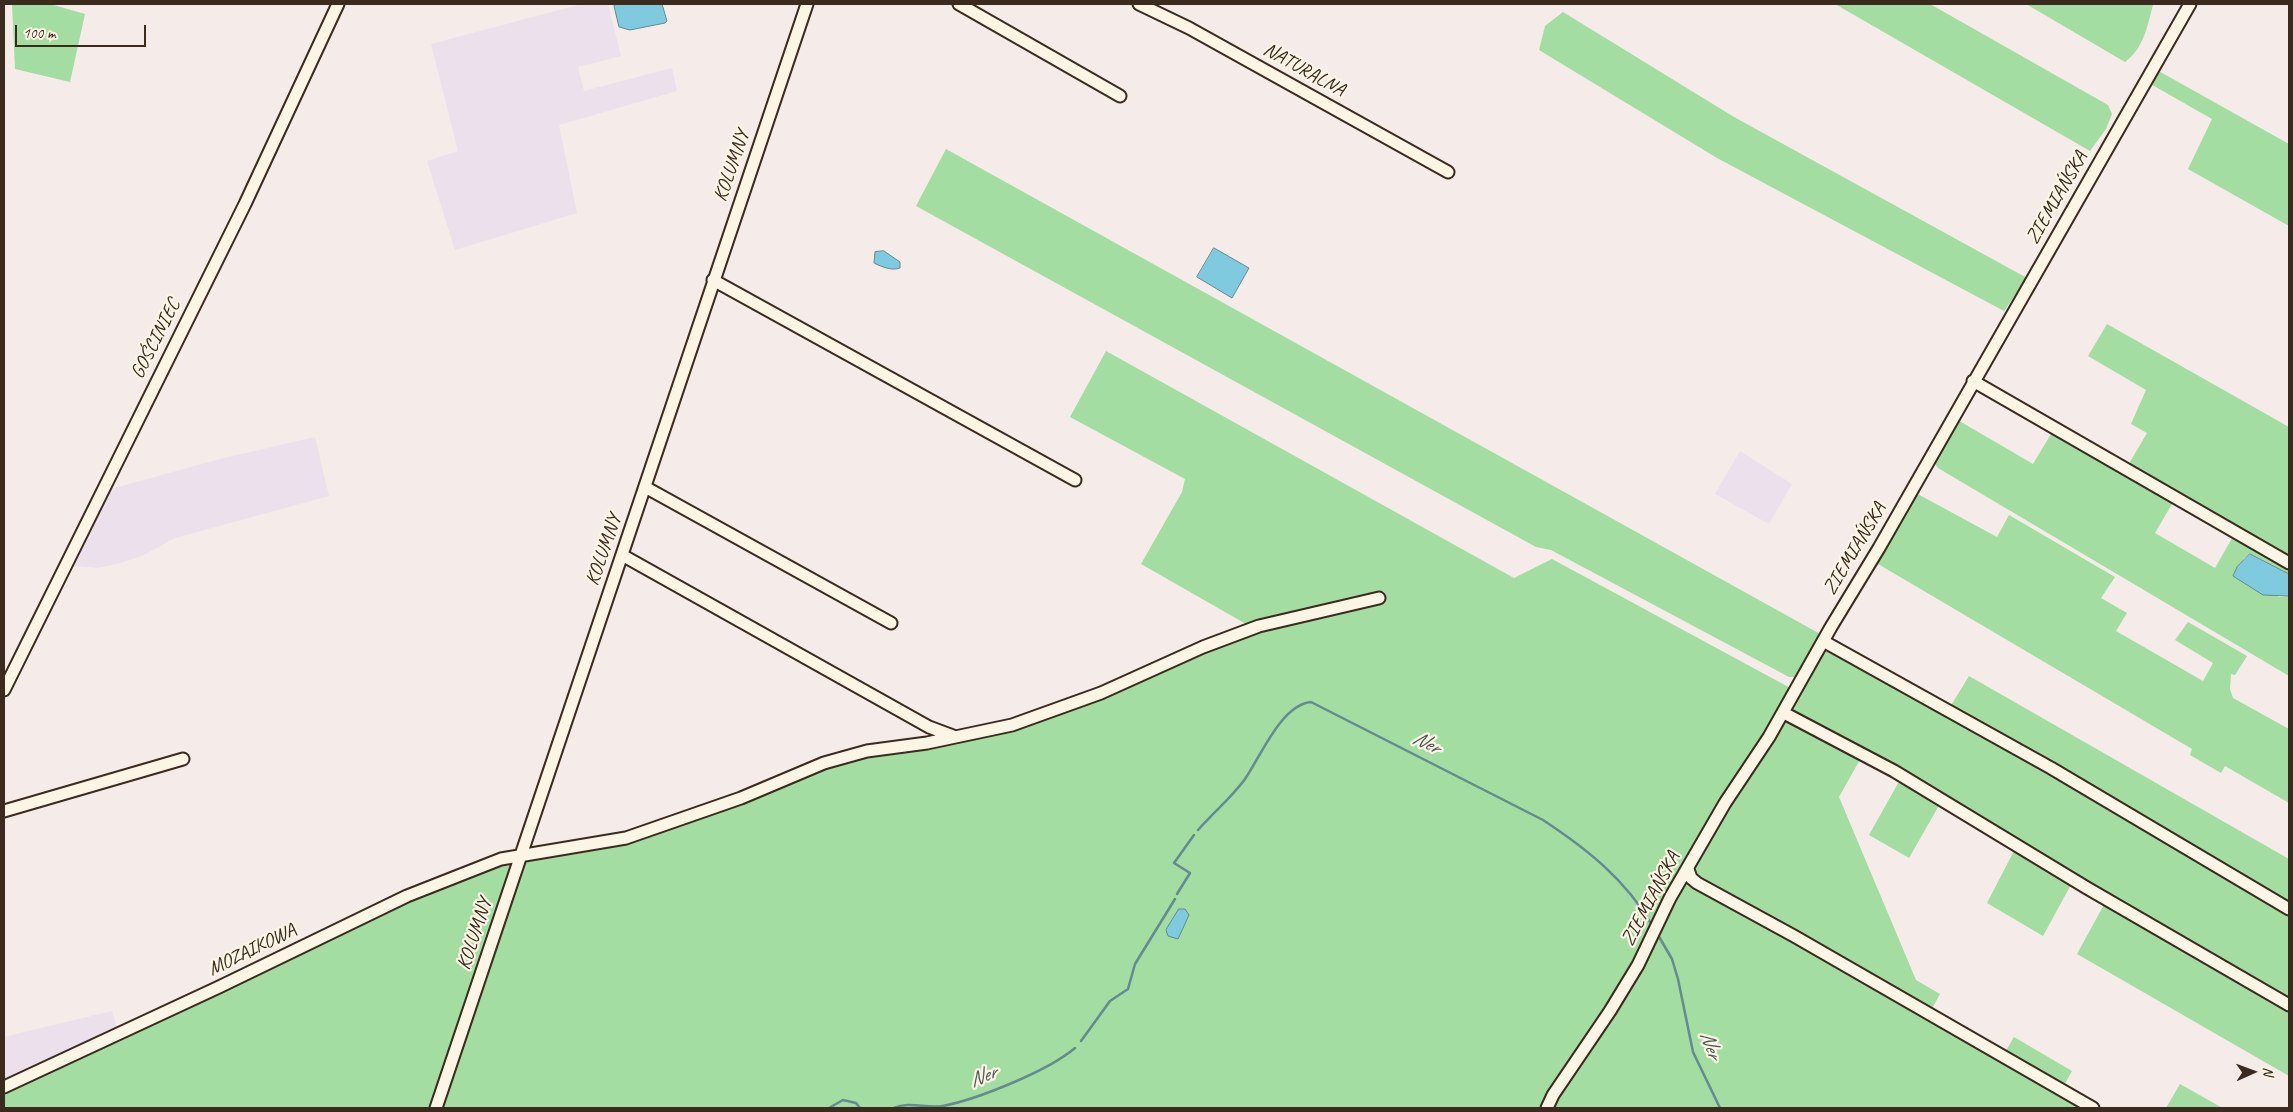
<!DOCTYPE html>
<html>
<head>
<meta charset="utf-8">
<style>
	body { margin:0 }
	#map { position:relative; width:2293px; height:1112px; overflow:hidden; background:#f5ebe8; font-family:Caveat,sans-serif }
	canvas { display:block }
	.frame { position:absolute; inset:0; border:5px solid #3b2a1e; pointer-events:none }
	.north { position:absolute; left:2228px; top:1047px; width:50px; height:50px; -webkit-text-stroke:4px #fcf5e5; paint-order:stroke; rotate:88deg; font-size:14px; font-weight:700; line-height:20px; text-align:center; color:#3b2a1e }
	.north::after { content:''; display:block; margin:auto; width:18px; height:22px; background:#3b2a1e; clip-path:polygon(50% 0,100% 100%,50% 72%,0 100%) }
	.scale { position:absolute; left:15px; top:25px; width:131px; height:22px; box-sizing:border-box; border:2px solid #3b2a1e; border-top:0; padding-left:6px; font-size:15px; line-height:18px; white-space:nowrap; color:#3b2a1e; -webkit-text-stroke:4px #fcf5e5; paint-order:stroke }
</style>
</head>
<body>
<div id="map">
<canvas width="2293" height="1112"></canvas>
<div class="frame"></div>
<div class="north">N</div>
<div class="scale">100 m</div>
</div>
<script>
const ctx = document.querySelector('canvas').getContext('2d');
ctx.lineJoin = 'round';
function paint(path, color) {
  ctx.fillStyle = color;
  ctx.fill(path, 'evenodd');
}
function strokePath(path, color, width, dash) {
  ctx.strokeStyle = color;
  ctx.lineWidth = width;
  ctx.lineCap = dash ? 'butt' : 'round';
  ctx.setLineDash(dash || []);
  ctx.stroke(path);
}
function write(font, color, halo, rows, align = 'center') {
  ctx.font = font + ' Caveat,sans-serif';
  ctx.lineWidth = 4.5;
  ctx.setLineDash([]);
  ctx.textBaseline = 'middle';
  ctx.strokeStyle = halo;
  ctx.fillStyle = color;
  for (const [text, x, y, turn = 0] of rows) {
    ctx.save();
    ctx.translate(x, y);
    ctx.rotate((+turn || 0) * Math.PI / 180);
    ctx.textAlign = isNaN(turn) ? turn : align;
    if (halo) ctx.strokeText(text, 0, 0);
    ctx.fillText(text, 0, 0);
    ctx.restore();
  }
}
const built = new Path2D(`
	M582 4H608L621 56 578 67 584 91 672 68 677 91 559 125 577 213 455 250 427 161 458 151 431 44Z
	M315 437 329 496 175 538 142 556 120 563 98 568 74 566 111 489 220 459Z
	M1740 451 1792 484 1769 524 1715 494Z
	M112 1011 117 1029 4 1081V1037Z`);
const green = new Path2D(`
	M12 4H50L85 14 70 82 15 69Z
	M1835 4H1930L2108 105 2112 114 2106 129 2090 151Z
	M2026 4H2152L2153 5C2147 27 2144 48 2125 62Z
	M1563 12 1734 117 2027 278 2004 311 1717 158 1539 50 1545 26Z
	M2155 69 2289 144V226L2188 169 2212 119 2147 82Z
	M946 149 1822 635 1796 677H1789L1551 550 1536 547 916 206Z
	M2107 324 2289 427V561L2127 467 2147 433 2131 424 2146 390 2088 356Z
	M1106 351 1514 578 1552 559 1794 690 1828 640 1950 707 1969 676 2289 859V1002L1862 756 1839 797 1916 980 1940 994 1930 1012 2090 1108H4V1089L395 906 501 865 508 866 531 854 611 843 838 761 1000 729 1253 628 1141 564 1182 492 1185 479 1070 417Z
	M1956 419 2033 464 2054 429 2175 499 2155 533 2215 568 2235 533 2289 565V574L2250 554 2243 559 2279 597 2289 596V676L1938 468 1933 461Z
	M1914 492 1997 537 2009 515 2115 577 2101 598 2127 613 2116 631 2203 681 2213 663 2175 640 2188 622 2247 656 2235 675 2231 674 2230 689 2233 698 2289 729V803L2225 766 2221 773 2190 755 2192 749 1873 561Z
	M1901 778 1941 802 1909 858 1869 835Z
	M2016 847 2073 881 2043 936 1987 903Z
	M2106 901 2289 1007V1076L2077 954Z
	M2014 1037 2072 1071 2062 1089 2004 1054Z
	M2180 1084 2219 1106 2223 1108H2166Z`);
const water = new Path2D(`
	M617 4H662L667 21 665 23 630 30 619 27 614 6Z
	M1214 248 1249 268 1232 298 1197 277Z
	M884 251 900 262V268C892 271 882 267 874 263L875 252Z
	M2250 554 2289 574V596L2263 595 2233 576 2237 567Z
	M1179 909H1185L1189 915 1178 939 1168 936 1166 930Z`);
const stream = new Path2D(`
	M1198 830C1213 813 1232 797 1245 779 1261 756 1281 705 1311 702L1543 820C1587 849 1625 879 1652 925
	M1177 894 1190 873 1174 863 1194 835
	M1658 935 1672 959 1678 979 1693 1052 1720 1108
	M1081 1041 1110 1001 1128 989 1135 964 1175 899
	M829 1108 843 1100 856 1103 860 1108
	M894 1108C909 1101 927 1109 943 1106 978 1099 1048 1071 1075 1048`);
const minor = new Path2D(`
	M959 4 1120 96
	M1139 4 1189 28 1448 172
	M713 280 1075 480
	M1973 381 2289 563
	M645 487 891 623
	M622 555 929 727 953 736
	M1823 641 2051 768 2289 909
	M4 690 245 204 338 4
	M1784 713 1894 771 2087 888 2289 1005
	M4 811 183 759
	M1688 869 1691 878 1697 883 1794 936 2093 1108
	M4 1087 219 987 407 896 501 859 626 838 741 798 824 763 867 751 927 743 1012 725 1101 693 1203 647 1259 626 1379 598
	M436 1108 807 4
	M1547 1108 1553 1095 1610 1011 1638 965 1670 898 1725 803 1769 737 1831 627 1879 548 2190 4`);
const streetNames = [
	["NATURALNA",1304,70,29],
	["KOLUMNY",732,166,-71],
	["ZIEMIAŃSKA",2057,198,-60],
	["GOŚCINIEC",156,339,-63],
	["ZIEMIAŃSKA",1855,549,-59],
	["KOLUMNY",604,550,-71],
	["ZIEMIAŃSKA",1651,899,-62],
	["KOLUMNY",475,934,-72],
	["MOZAIKOWA",252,950,-26]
];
const waterNames = [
	["Ner",1426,743,27],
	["Ner",1710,1045,72],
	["Ner",983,1077,-21]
];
paint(built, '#ece0ec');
paint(green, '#a3dda2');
paint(water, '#7fcadf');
strokePath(water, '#648a92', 1);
strokePath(stream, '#648a92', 2.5);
strokePath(minor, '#3b2a1e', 15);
strokePath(minor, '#fcf5e5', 11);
write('20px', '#3b2a1e', '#fcf5e5', streetNames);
write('italic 21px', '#4f5a58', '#fcf5e5', waterNames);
</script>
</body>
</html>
